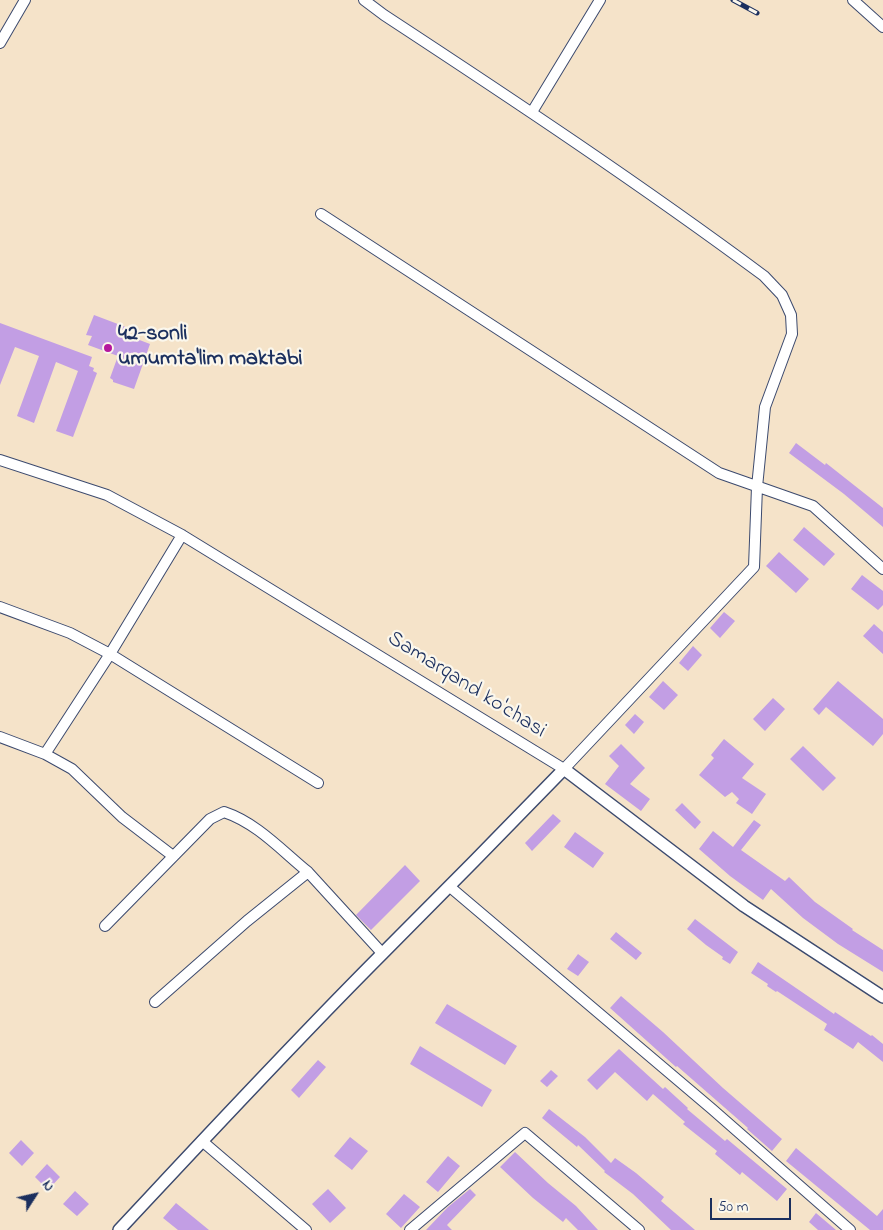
<!DOCTYPE html>
<html>
<head>
<meta charset="utf-8">
<style>
	body { margin:0 }
	#map { position:relative; width:883px; height:1230px; overflow:hidden; background:#f5e3c9; font-family:"Indie Flower",sans-serif }
	canvas { display:block }
	.north { position:absolute; left:10px; top:1170px; width:50px; height:50px; -webkit-text-stroke:4px #fbf7ec; paint-order:stroke; rotate:55deg; font-size:14px; font-weight:700; line-height:20px; text-align:center; color:#1b2f5e }
	.north::after { content:''; display:block; margin:auto; width:18px; height:22px; background:#1b2f5e; clip-path:polygon(50% 0,100% 100%,50% 72%,0 100%) }
	.scale { position:absolute; left:710px; top:1198px; width:81px; height:22px; box-sizing:border-box; border:2px solid #1b2f5e; border-top:0; padding-left:6px; font-size:15px; line-height:18px; white-space:nowrap; color:#1b2f5e; -webkit-text-stroke:4px #fbf7ec; paint-order:stroke }
</style>
</head>
<body>
<div id="map">
<canvas width="883" height="1230"></canvas>
<div class="north">N</div>
<div class="scale">50 m</div>
</div>
<script>
const ctx = document.querySelector('canvas').getContext('2d');
ctx.lineJoin = 'round';
function paint(path, color) {
  ctx.fillStyle = color;
  ctx.fill(path, 'evenodd');
}
function strokePath(path, color, width, dash) {
  ctx.strokeStyle = color;
  ctx.lineWidth = width;
  ctx.lineCap = dash ? 'butt' : 'round';
  ctx.setLineDash(dash || []);
  ctx.stroke(path);
}
function write(font, color, halo, rows, align = 'center') {
  ctx.font = font + ' "Indie Flower",sans-serif';
  ctx.lineWidth = 4.5;
  ctx.setLineDash([]);
  ctx.textBaseline = 'middle';
  ctx.strokeStyle = halo;
  ctx.fillStyle = color;
  for (const [text, x, y, turn = 0] of rows) {
    ctx.save();
    ctx.translate(x, y);
    ctx.rotate((+turn || 0) * Math.PI / 180);
    ctx.textAlign = isNaN(turn) ? turn : align;
    if (halo) ctx.strokeText(text, 0, 0);
    ctx.fillText(text, 0, 0);
    ctx.restore();
  }
}
const building = new Path2D(`
	M94 315 131 329 129 336 150 344 134 389 113 382V380L110 378 118 356 88 345 92 336 86 335Z
	M0 323 92 357 89 366 94 368 93 371 97 373 73 437 56 431 78 371 56 362 34 423 17 416 39 356 15 347 0 385Z
	M796 443 825 465 826 463 883 508V527L844 494 789 453Z
	M804 527 835 554 824 566 793 540Z
	M779 552 809 579 796 593 766 566Z
	M862 575 883 591V605L878 610 851 589Z
	M724 612 735 621 720 638 710 628Z
	M874 624 883 632V654L863 636Z
	M693 646 702 655 688 671 679 663Z
	M663 681 678 695 664 710 649 697Z
	M838 681 883 719V734L873 746 826 707 819 715 813 709Z
	M773 698 785 709 765 731 753 719Z
	M635 714 644 722 634 734 625 725Z
	M724 739 754 764 742 778 766 794 752 814 736 803 739 799 732 792 725 797 699 775 714 758 711 755Z
	M621 744 645 768 630 784 650 799 641 811 605 784 619 766 609 756Z
	M803 746 836 778 823 791 790 759Z
	M682 803 701 822 695 829 675 810Z
	M553 814 561 821 532 851 525 843Z
	M754 820 761 825 741 850 785 881 789 877 815 902 853 929 852 930 883 950V972L838 944 803 918 771 889 763 900 730 876 699 849 713 831 733 847Z
	M575 832 604 853 593 868 564 847Z
	M405 865 420 881 371 930 356 915Z
	M695 919 738 952 730 964 722 959 723 957 706 945 687 929Z
	M616 932 642 953 636 960 610 939Z
	M578 954 589 962 578 976 567 969Z
	M758 962 834 1014 835 1012 871 1036 872 1035 883 1044V1062L858 1042 853 1049 824 1030 827 1024 777 991 776 992 767 986 768 984 751 973Z
	M621 996 663 1032 723 1088 782 1139 772 1151 747 1129 748 1128 677 1066 676 1067 610 1008Z
	M447 1004 517 1046 505 1065 435 1023Z
	M420 1046 492 1090 482 1107 410 1064Z
	M619 1049 663 1089 665 1087 688 1108 687 1109 725 1141 727 1139 787 1189 777 1201 742 1172 740 1175 715 1154 717 1151 683 1124 685 1122 653 1094 647 1101 615 1072 597 1090 587 1080Z
	M318 1060 326 1067 299 1098 291 1090Z
	M551 1070 558 1076 547 1087 540 1081Z
	M549 1109 585 1137 611 1163 615 1158 636 1173 664 1197 661 1201 695 1230H671L633 1194 604 1172 605 1171 578 1145 577 1147 542 1118Z
	M350 1137 368 1151 352 1170 334 1156Z
	M21 1140 34 1153 22 1166 9 1153Z
	M796 1148 877 1216 883 1209V1230H870L786 1161Z
	M515 1152 548 1183 576 1206 598 1230H578L566 1218 563 1222 533 1198 500 1167Z
	M448 1156 460 1166 438 1192 426 1182Z
	M47 1164 60 1177 48 1190 35 1177Z
	M328 1189 346 1208 330 1223 312 1204Z
	M470 1189 476 1195 447 1225 452 1230H426L448 1207Z
	M75 1191 89 1204 77 1216 63 1204Z
	M404 1194 420 1207 401 1228 386 1214Z
	M176 1203 209 1230H178L163 1218Z
	M816 1213 836 1230H818L809 1222Z`);
const minor = new Path2D(`
	M853 0 883 27
	M0 43 25 0
	M532 112 600 0
	M321 214 719 473 813 506 883 569
	M0 460 107 495 182 535 564 769 754 567 757 487 765 407 792 334 791 315 782 295 764 276C640 184 512 99 384 15L364 0
	M0 607 70 633 110 654 182 535
	M0 737 45 754 72 769 122 817 173 856
	M45 754 110 654 318 783
	M308 872 382 953
	M450 887 712 1109 850 1230
	M105 926 210 819 224 812C257 823 281 850 308 872L247 921 155 1002
	M202 1141 306 1230
	M410 1230 525 1133 639 1230`);
const tertiary = new Path2D(`
	M119 1230C206 1137 293 1043 383 953 444 892 504 831 564 769L744 906 883 997`);
const rail = new Path2D(`
	M733 0 757 13`);
const markers = [
	[108,348,5,"#b5179e"]
];
const poiNames = [
	["42-sonli",118,335],
	["umumta'lim maktabi",118,360]
];
const streetNames = [
	["Samarqand ko'chasi",466,686,32]
];
paint(building, '#c29ee4');
strokePath(minor, '#3c4a6e', 12);
strokePath(tertiary, '#3c4a6e', 14);
strokePath(minor, '#fff', 10);
strokePath(tertiary, '#fff', 11);
strokePath(rail, '#1b2f5e', 5);
strokePath(rail, '#fbf7ec', 3, [9]);
for (const [x, y, r, color] of markers) {
  const dot = new Path2D();
  dot.arc(x, y, r, 0, 2 * Math.PI);
  ctx.fillStyle = color;
  ctx.fill(dot);
  strokePath(dot, '#fbf7ec', 2);
}
write('bold 22px', '#1b2f5e', '#fbf7ec', poiNames, 'left');
write('22px', '#1b2f5e', '#fbf7ec', streetNames);
</script>
</body>
</html>
